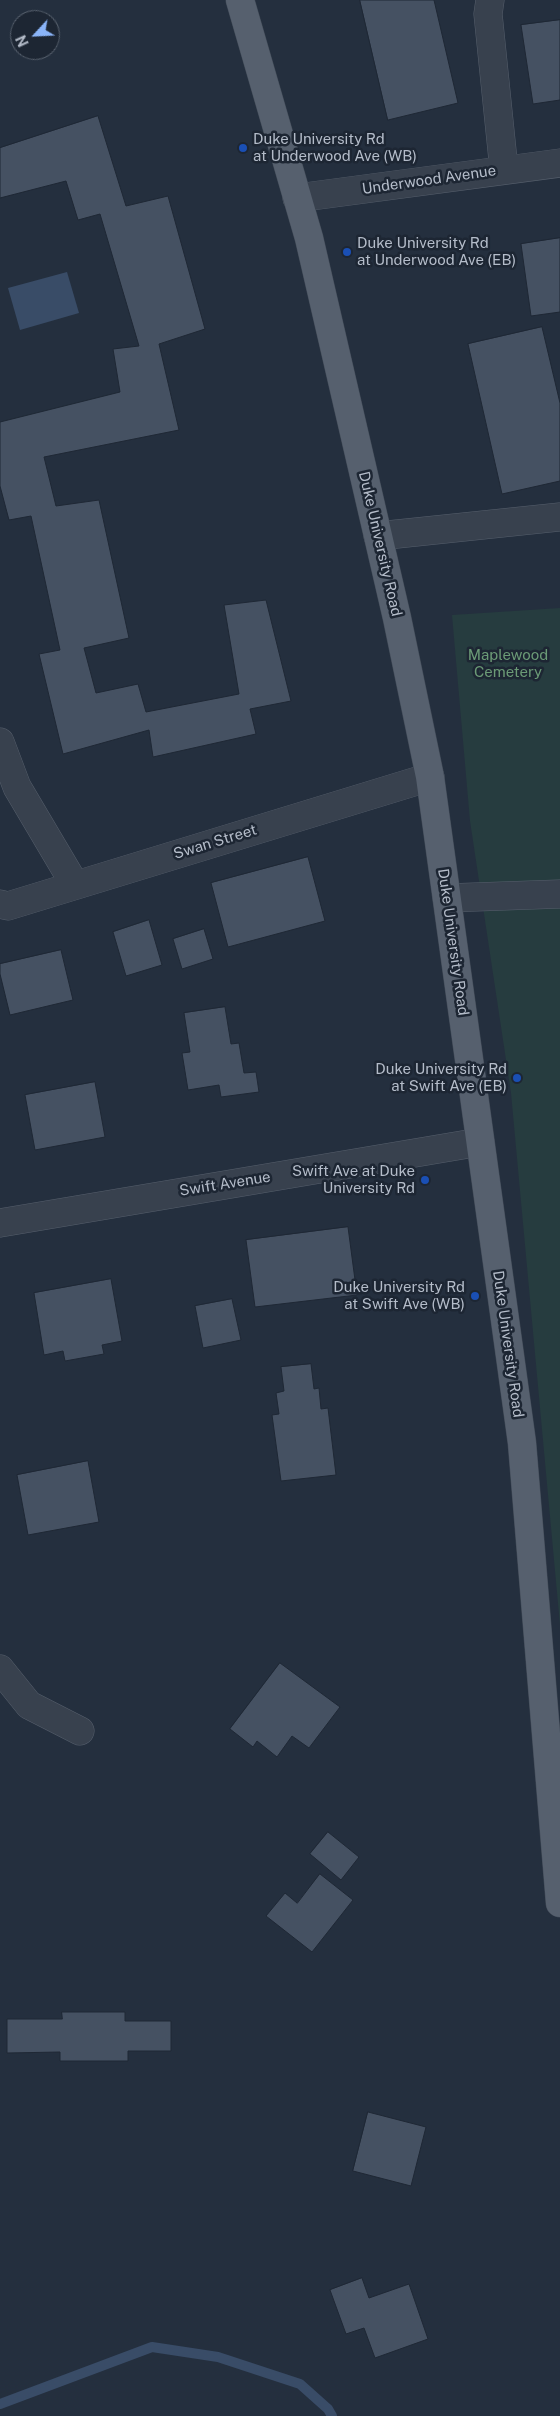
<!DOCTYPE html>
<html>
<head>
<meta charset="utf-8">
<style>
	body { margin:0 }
	#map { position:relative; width:560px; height:2416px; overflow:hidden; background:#242f3e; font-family:"Public Sans",sans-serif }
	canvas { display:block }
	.north { position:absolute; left:10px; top:10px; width:50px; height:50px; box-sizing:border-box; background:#1d2633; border:1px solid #59626f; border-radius:50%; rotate:245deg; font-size:14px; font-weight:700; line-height:20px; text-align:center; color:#b4bcc9 }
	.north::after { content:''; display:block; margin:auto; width:18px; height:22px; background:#8ab4f8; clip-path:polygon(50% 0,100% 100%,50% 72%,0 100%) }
</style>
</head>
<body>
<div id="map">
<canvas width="560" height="2416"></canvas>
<div class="north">N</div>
</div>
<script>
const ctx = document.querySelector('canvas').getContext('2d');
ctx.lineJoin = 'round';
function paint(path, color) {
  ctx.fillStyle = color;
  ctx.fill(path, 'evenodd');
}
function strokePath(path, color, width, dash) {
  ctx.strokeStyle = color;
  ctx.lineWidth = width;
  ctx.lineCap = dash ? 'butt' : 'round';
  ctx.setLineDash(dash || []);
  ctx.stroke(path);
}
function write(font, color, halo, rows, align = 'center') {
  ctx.font = font + ' "Public Sans",sans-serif';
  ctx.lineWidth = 5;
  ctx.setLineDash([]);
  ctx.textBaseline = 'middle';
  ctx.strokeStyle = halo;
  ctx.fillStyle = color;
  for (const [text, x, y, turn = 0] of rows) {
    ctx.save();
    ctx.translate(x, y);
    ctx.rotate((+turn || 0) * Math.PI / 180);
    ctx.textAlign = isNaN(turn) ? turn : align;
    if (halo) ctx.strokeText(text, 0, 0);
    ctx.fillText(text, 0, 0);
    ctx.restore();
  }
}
const green = new Path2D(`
	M560 608V1625L511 1093 470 821 452 615Z`);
const water = new Path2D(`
	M67 272 79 313 20 330 8 288Z`);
const stream = new Path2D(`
	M0 2404 152 2347 218 2357 300 2384 328 2409 332 2416`);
const building = new Path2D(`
	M360 0H434L458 103 388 120Z
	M560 20V100L533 104 521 25Z
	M98 116 126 206 168 196 205 329 159 344 179 430 44 457 56 506 99 500 129 638 84 648 96 693 138 684 146 712 239 694 224 605 266 600 291 701 250 709 256 734 153 757 149 730 63 754 39 654 60 650 31 516 9 520 0 486V422L120 392 113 349 139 346 100 214 78 220 66 181 0 198V148Z
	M560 238V312L531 316 521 244Z
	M542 327 560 403V481L502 494 468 344Z
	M308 857 325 921 228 947 211 883Z
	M149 920 162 965 126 976 113 932Z
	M204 929 213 959 182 969 173 939Z
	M61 950 73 1000 10 1015 0 974V964Z
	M225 1007 231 1044 239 1043 244 1073 256 1072 259 1092 221 1097 219 1085 188 1090 182 1053 190 1052 184 1013Z
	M95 1082 105 1137 35 1150 25 1095Z
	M348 1227 357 1295 255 1307 246 1240Z
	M111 1279 122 1341 102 1345 104 1354 65 1361 63 1351 44 1355 34 1293Z
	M232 1299 241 1340 203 1348 195 1306Z
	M311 1364 314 1389 319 1388 321 1409 328 1408 336 1475 281 1481 272 1415 279 1414 276 1393 284 1391 281 1367Z
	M88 1461 99 1522 28 1535 17 1475Z
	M280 1663 340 1707 309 1748 292 1736 277 1757 257 1741 253 1747 230 1729Z
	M328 1832 359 1857 341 1880 310 1854Z
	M320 1874 353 1900 312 1952 266 1916 285 1893 297 1903Z
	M62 2012H125V2021H171V2051H128V2061H60V2052L7 2053V2019H62Z
	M368 2112 426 2127 411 2186 353 2171Z
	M362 2278 369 2298 409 2284 428 2339 375 2358 364 2328 346 2334 330 2290Z`);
const minor = new Path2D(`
	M490 0 488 14 504 170
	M297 198 560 163
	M378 536 560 517
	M0 742 17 787 75 885
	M447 898 560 894
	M0 904 8 906 430 777
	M0 1223 480 1142
	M0 1669 29 1705 80 1731`);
const major = new Path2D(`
	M240 0 309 238 397 618 430 777 522 1443 560 1903`);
const markers = [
	[243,148,5,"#1a4fb4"],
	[347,252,5,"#1a4fb4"],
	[517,1078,5,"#1a4fb4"],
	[425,1180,5,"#1a4fb4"],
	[475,1296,5,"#1a4fb4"]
];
const poiNames = [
	["Duke University Rd",253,139,"left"],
	["at Underwood Ave (WB)",253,156,"left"],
	["Duke University Rd",357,243,"left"],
	["at Underwood Ave (EB)",357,260,"left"],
	["Duke University Rd",507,1069],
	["at Swift Ave (EB)",507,1086],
	["Swift Ave at Duke",415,1171],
	["University Rd",415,1188],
	["Duke University Rd",465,1287],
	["at Swift Ave (WB)",465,1304]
];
const streetNames = [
	["Underwood Avenue",429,180,-8],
	["Duke University Road",380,544,77],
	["Swan Street",215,842,-17],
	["Duke University Road",453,942,82],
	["Swift Avenue",225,1184,-9],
	["Duke University Road",508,1344,82]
];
const parkNames = [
	["Maplewood",508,655],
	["Cemetery",508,672]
];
paint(green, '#263c3f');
paint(water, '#394c67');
strokePath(stream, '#394c67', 10);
paint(building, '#455162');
strokePath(building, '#1f2835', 1);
strokePath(minor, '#565f6c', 29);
strokePath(major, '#414a57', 29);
strokePath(minor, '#38414e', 28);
strokePath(major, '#56606e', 28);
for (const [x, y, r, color] of markers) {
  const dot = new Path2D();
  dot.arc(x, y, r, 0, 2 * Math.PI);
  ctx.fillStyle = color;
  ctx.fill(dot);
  strokePath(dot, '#1d2633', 2);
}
write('15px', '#b4bcc9', '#1d2633', poiNames, 'right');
write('15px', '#b4bcc9', '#1d2633', streetNames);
write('15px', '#6b9a76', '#1d2633', parkNames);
</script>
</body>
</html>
